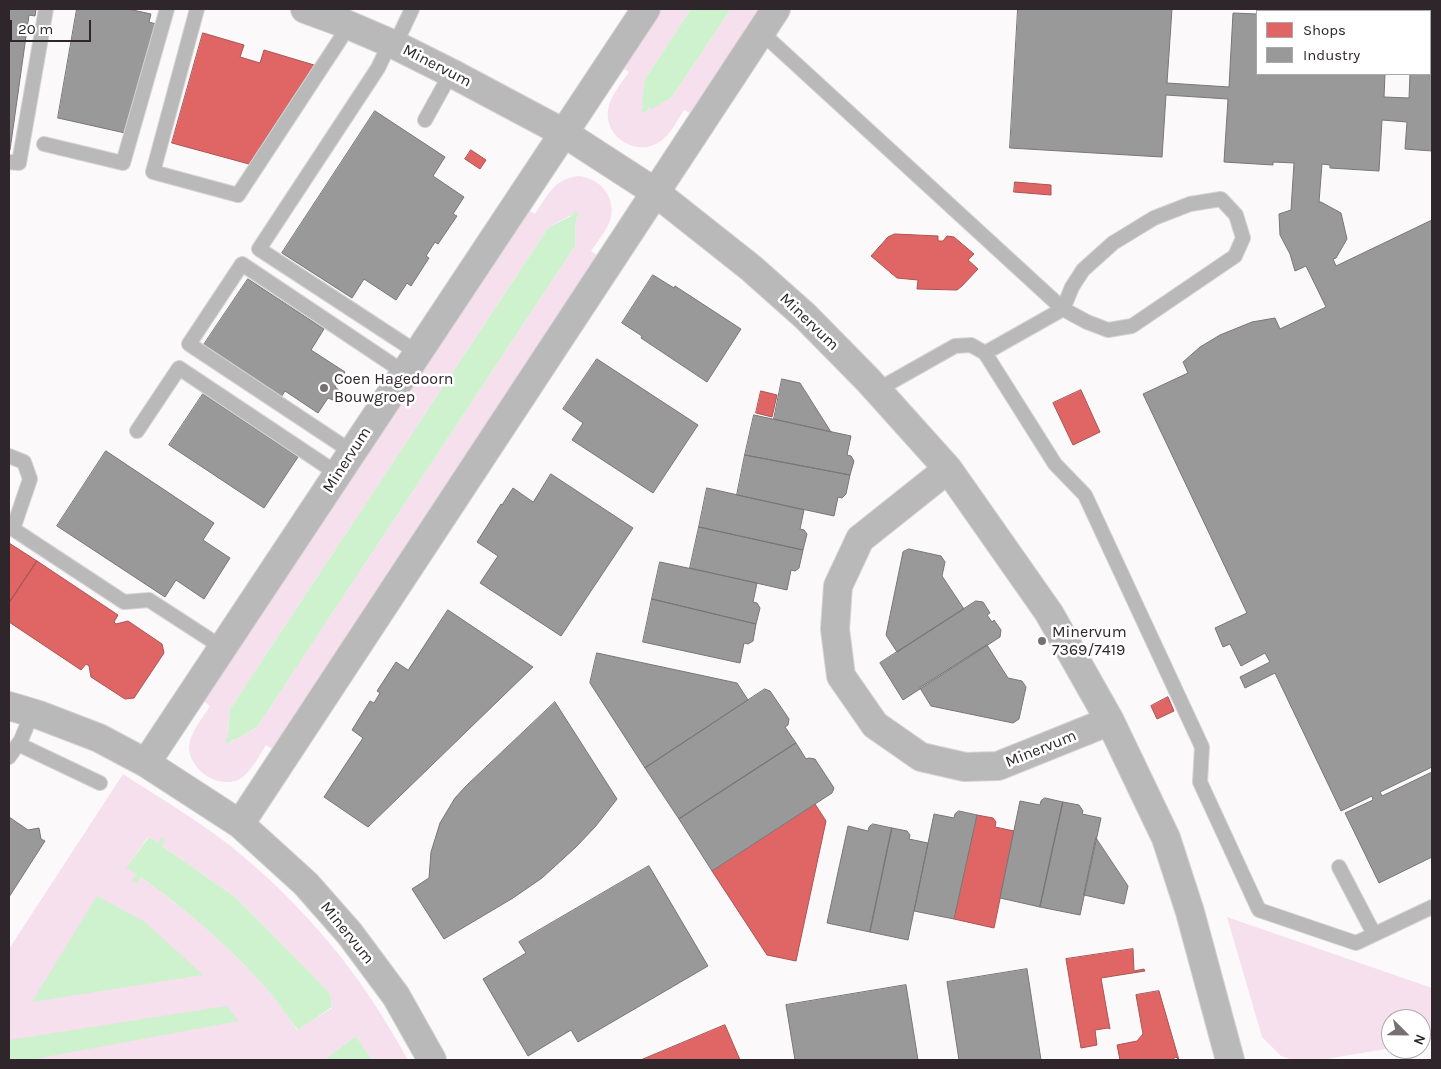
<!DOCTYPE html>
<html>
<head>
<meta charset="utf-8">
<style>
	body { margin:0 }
	#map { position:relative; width:1441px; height:1069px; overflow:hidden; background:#fbf9fa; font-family:Karla,sans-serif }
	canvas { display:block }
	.frame { position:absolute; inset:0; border:10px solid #2f262b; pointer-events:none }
	.legend { position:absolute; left:1256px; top:10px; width:175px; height:65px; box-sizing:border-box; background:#fff; border:1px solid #aca8aa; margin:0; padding:6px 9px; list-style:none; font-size:15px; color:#2f262b }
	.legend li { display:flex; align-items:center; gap:10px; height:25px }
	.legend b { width:25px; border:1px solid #aca8aa }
	.north { position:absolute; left:1381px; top:1009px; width:50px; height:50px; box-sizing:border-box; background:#fff; border:1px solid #aca8aa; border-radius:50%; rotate:113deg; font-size:14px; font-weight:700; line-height:20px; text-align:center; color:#2f262b }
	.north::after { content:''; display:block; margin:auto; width:18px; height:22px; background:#767073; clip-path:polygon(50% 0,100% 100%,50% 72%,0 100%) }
	.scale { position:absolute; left:10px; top:20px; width:81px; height:22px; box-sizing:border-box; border:2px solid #2f262b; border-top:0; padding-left:6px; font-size:15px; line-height:18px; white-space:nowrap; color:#2f262b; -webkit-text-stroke:4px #fff; paint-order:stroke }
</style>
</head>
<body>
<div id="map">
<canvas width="1441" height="1069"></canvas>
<div class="frame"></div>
<ul class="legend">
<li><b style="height:14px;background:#e06666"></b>Shops</li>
<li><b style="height:14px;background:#999"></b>Industry</li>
</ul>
<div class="north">N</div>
<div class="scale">20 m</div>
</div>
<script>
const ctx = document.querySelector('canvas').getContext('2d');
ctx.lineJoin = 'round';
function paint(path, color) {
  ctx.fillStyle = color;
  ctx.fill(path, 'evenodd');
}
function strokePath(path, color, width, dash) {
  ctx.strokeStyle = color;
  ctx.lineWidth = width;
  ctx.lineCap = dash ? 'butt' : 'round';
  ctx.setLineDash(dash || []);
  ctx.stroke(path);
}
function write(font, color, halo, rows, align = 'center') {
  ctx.font = font + ' Karla,sans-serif';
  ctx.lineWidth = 5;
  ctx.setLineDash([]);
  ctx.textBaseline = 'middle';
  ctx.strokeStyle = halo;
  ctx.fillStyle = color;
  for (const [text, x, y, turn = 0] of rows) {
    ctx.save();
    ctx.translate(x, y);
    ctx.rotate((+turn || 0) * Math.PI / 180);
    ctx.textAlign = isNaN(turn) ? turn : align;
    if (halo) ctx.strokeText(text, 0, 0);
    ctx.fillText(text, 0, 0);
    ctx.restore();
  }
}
const green = new Path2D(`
	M660 9H691L645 79 649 108 672 97 731 9H762L692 114 684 110C677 120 671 134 661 141 638 158 604 138 608 110 610 96 621 84 629 72L621 67Z
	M578 176C601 178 617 198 610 221 606 231 597 242 591 251L599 256 274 750 266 745C259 756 251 772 240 779 219 790 189 770 189 747 190 732 203 718 210 706L203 701 527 209 535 214C547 196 554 179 578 176ZM579 215 576 220 575 246 257 727 237 739H233L230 744 226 741 228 736 230 709 548 228 569 216Z
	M123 774C160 798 199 821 233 848 283 888 339 948 373 1002 386 1021 397 1041 408 1060H372L356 1036 324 1060H9V949ZM148 837 158 843 162 838V846L234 896 330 993 332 1008 297 1030C288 1017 280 1004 270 993 231 948 188 911 141 877L136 884 133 882 137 874 127 867Z
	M1227 917 1432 988V1041L1421 1043V1019H1391V1048L1320 1060H1293L1281 1056 1262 1037Z`);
const water = new Path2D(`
	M691 9H731L672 97 652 109 649 108 645 113 641 111 644 106 642 103 645 79Z
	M575 212 579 214 576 220 575 246 257 727 237 739H233L229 744 225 741 228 736 230 709 548 228 571 216Z
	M149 837 158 843 162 837 165 840 162 846 234 896 330 993 332 1007 298 1030C288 1018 280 1004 270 993 232 949 188 911 141 877L136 884 132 881 137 874 126 868Z
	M97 896 145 922 203 975 32 1002Z
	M226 1006 239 1021 29 1060H9V1040Z
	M356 1036 372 1060H324Z`);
const shops = new Path2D(`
	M203 33 244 45 240 57 260 63 264 50 314 65 249 164 172 143Z
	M471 150 486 160 480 169 465 159Z
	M1015 182 1051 185V195L1014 192Z
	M895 234 938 236V241H943L947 236 954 237 974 254 968 260 978 269 962 286 957 290 917 289 918 280 897 278 871 256 888 237Z
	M1081 390 1100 432 1073 445 1053 403Z
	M761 391 777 395 772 417 756 413Z
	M9 543 37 561 9 603Z
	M37 561 118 615 114 622 116 624 128 621 162 644 164 653 134 698 125 699 91 677 89 666 86 664 81 670 9 622V603Z
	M1168 697 1174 711 1157 719 1151 706Z
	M815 804 826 821 796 961 767 955 712 871Z
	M977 815 993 818 996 822 995 827 1014 831 994 928 954 919Z
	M1133 949 1134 971 1144 969 1145 971 1101 978 1110 1029 1108 1028 1095 1030 1097 1045 1081 1048 1066 959Z
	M1159 991 1179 1060 1176 1057 1171 1060H1120L1117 1045 1137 1041 1143 1034 1136 995Z
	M725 1025 740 1060H641Z`);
const industry = new Path2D(`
	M9 9H36L35 16 29 15 10 150 9 149Z
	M77 9H128L151 14 149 22 156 24 125 133 58 118Z
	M1018 9H1172L1167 83 1229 87 1233 13 1257 14V74H1385L1384 97 1409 98 1410 74H1430V69H1432V151L1405 149 1407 122 1382 120 1379 171 1330 168V165L1322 164 1319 202H1321L1341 213 1347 239 1336 258 1333 259 1336 266 1432 220V767L1380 792 1382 796 1432 772V857L1379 883 1345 813 1373 800 1372 796 1341 811 1275 673 1245 688 1240 677 1270 662 1265 653 1241 666 1230 644 1223 647 1215 628 1247 613 1143 394 1188 373 1183 362 1200 347 1220 335 1252 322 1275 318 1280 329 1326 307 1306 266 1295 271 1290 254 1280 235 1279 214 1291 210 1294 163 1273 162V165L1224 162 1228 99 1166 95 1162 157 1010 148Z
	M375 111 445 157 433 176 464 197 453 214 457 216 438 244 435 242 426 256 429 258 411 286 407 283 396 300 364 279 352 298 282 253Z
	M653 275 674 288 675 286 741 329 707 382 641 338 642 336 622 323Z
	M248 279 324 329 311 350 345 372 335 387 339 390V395L333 400 328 398 318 413 285 391 281 397 203 346Z
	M597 359 698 425 653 493 572 440 583 423 563 409Z
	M782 379 800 383 831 432 774 419Z
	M203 394 298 457 264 508 169 445Z
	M754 415 851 436 847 455 851 456 854 461 850 475 745 455Z
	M106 451 214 523 203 540 230 558 204 599 176 580 165 597 57 526Z
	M745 455 850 475 846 494 842 498 838 497 834 516 737 495Z
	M551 474 633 528 561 636 480 583 498 556 477 542 501 504 502 505 513 488 533 502Z
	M707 488 804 510 800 529 804 530 807 534 803 550 699 527Z
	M699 527 803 550 799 568 795 571 791 570 787 590 690 568Z
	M909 549 941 556 945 562 942 576 964 609 897 652 886 635 903 552Z
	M660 562 757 583 753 602 757 603 760 608 756 624 652 599Z
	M652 599 756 624 753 641 748 644 744 643 740 663 643 642Z
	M976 601 983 602 990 613 987 615 992 622 994 620 1001 630 1000 637 903 700 880 663Z
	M448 610 533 667 368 827 324 797 363 738 352 730 370 701 374 703 380 693 377 691 396 662 408 670Z
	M987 645 1008 678 1022 681 1026 687 1019 719 1013 723 931 706 920 688Z
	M597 653 737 683 748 700 645 768 590 683Z
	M765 689 770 691 789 719 788 725 785 727 796 743 679 819 645 768Z
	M555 702 617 799 595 827 576 847 542 878 513 898 444 939 412 889 429 878 431 852 440 823 455 798 466 786Z
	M796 743 806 759 809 758 815 759 834 788 832 793 712 871 679 819Z
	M1045 798 1063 802 1040 907 1000 898 1020 801 1040 805 1041 801Z
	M1063 802 1079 805 1083 811 1082 814 1101 818 1080 915 1040 907Z
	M959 811 977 815 954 919 914 911 934 814 954 818 955 814Z
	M9 817 28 830 39 828 41 839 45 841 9 897Z
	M873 824 892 828 870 932 827 923 848 826 868 831 869 827Z
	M892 828 907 831 910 835 909 839 928 843 908 940 870 932Z
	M1096 838 1128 886 1124 904 1084 895Z
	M649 866 708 966 578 1042 571 1030 528 1056 483 979 526 953 519 942Z
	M1027 969 1041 1060H959L947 982Z
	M906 985 918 1060H795L786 1005Z`);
const service = new Path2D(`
	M197 9 153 172 238 195 341 38 346 24
	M761 32 1063 309 1087 322 1108 330 1132 326 1235 256 1243 238 1236 215 1221 199 1190 204 1154 218 1113 243 1083 270 1072 287 1063 309 985 353
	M390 43 378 68 259 249 418 353
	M395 45 412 9
	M425 120 451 73
	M44 144 123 163 167 9
	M9 162 19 163 46 9
	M877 390 955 346 971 345 985 353 1055 464 1085 495 1202 747 1200 782 1259 910 1356 943 1432 907
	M137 431 179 368 338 474
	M352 452 189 344 242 264 405 373
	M9 456 24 462 30 479 13 529 124 602 149 600 223 648
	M18 744 100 783
	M9 757 21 740 32 713
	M1339 867 1374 934`);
const minor = new Path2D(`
	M305 9 346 24 395 45 455 75 564 133 655 192 751 268 805 316 868 380 948 469 1049 613 1110 721 1166 838 1190 912 1230 1060
	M948 469 860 539 838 586 835 629 841 676 875 725 921 757 965 767 998 766 1110 721
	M9 706 39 715 99 738 146 763 240 824 306 884 350 934 396 996 432 1060
	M146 763 646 9
	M240 824 776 9`);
const markers = [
	[324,388,5,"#767073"],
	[1042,641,5,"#767073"]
];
const streetNames = [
	["Minervum",437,66,27],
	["Minervum",809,322,44],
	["Minervum",347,460,-57],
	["Minervum",1041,749,-22],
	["Minervum",347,933,51]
];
const poiNames = [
	["Coen Hagedoorn",334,379],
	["Bouwgroep",334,397],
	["Minervum",1052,632],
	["7369/7419",1052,650]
];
paint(green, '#f7e0ed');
paint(water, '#cef1ce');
paint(shops, '#e06666');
strokePath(shops, '#ab5354', 1);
paint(industry, '#999');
strokePath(industry, '#797678', 1);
strokePath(service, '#d6d3d5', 16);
strokePath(minor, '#d6d3d5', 30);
strokePath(service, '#b8b9b8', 14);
strokePath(minor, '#b8b9b8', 28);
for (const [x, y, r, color] of markers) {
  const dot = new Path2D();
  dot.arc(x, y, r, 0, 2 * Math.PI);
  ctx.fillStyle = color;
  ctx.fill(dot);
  strokePath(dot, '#fff', 2);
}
write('16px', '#2f262b', '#fff', streetNames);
write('16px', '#2f262b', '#fff', poiNames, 'left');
</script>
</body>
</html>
